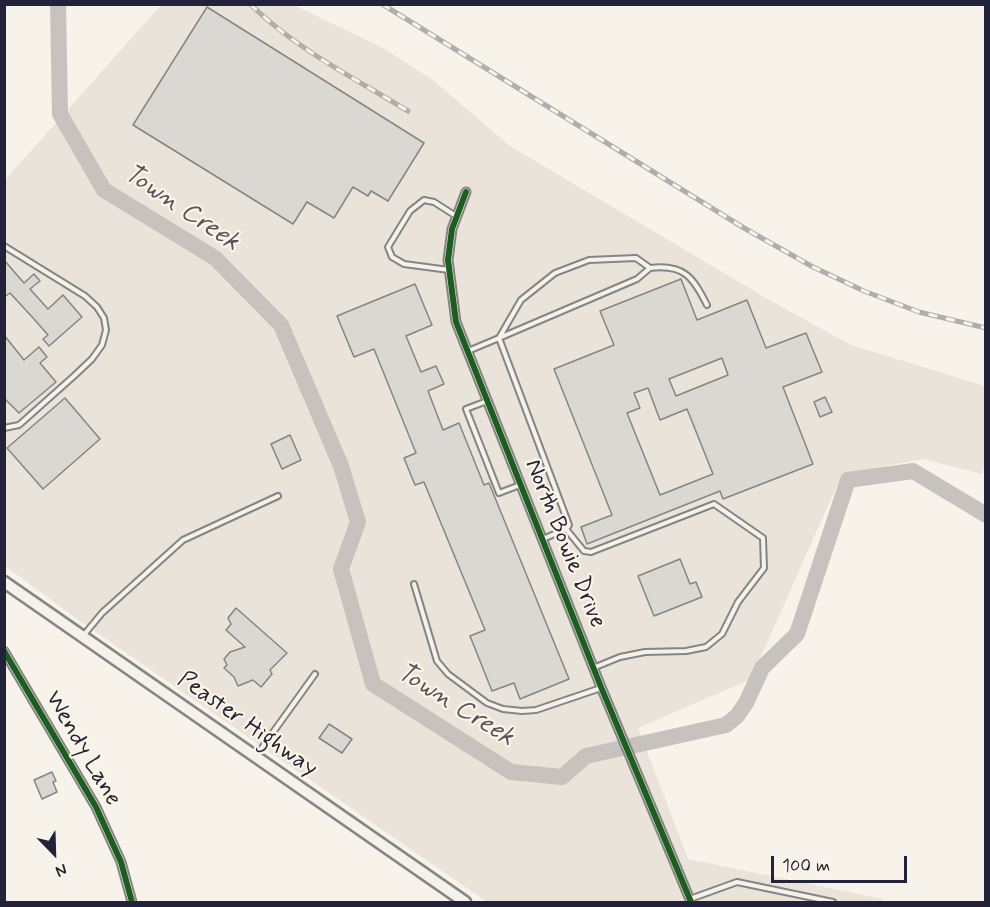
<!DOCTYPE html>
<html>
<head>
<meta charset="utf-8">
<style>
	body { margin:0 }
	#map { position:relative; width:990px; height:907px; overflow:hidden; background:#f7f3ea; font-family:Mynerve,sans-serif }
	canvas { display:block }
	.frame { position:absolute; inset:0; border:6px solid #22223b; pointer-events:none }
	.north { position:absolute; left:24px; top:823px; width:60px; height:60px; -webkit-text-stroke:4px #fcf5e5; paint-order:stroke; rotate:157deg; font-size:16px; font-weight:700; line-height:24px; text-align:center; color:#22223b }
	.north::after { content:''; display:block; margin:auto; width:21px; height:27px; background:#22223b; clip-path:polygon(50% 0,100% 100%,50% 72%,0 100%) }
	.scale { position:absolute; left:771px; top:856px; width:136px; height:27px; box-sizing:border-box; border:3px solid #22223b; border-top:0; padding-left:8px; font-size:18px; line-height:21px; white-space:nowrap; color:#22223b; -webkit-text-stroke:4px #fcf5e5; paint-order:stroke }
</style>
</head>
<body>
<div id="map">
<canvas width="990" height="907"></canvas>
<div class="frame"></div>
<div class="north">N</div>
<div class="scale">100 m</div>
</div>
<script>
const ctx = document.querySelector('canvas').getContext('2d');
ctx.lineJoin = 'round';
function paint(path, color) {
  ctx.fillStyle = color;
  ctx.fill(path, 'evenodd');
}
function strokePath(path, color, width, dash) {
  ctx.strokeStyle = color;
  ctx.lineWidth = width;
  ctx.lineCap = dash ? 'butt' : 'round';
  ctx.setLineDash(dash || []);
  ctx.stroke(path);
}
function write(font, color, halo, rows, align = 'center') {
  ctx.font = font + ' Mynerve,sans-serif';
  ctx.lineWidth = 4.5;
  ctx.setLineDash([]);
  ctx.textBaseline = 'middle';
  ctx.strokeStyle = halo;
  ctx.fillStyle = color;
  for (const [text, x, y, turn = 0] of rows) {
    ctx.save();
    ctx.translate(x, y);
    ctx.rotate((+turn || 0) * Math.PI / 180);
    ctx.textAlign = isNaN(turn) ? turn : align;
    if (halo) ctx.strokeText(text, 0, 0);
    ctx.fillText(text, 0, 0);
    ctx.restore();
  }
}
const built = new Path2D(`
	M161 5H294L383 48 433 80 510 146 771 301 851 345 985 386 986 456 982 474 923 459 842 474 751 679 638 728 688 859 883 899 882 902H487L77 619 5 566V180Z`);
const river = new Path2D(`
	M58 4 60 114 104 190 215 258 281 325 341 466 358 522 341 569 373 684 511 772 562 777 586 756 726 725 737 716 746 703 762 668 797 634 848 480 913 471 986 515`);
const building = new Path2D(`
	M207 7 424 143 388 201 371 191 368 196 353 187 334 218 307 202 293 224 133 125Z
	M4 260 24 283 34 274 40 281 30 289 48 309 63 295 82 317 49 346 43 339 48 335 34 319 10 293 4 297Z
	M681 279 697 320 747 300 766 348 806 333 822 372 783 387 813 464 723 499 720 491 587 544 581 527 612 515 554 369 614 345 600 311ZM722 358 728 375 676 396 669 379ZM648 388 660 420 687 409 713 474 660 495 627 413 640 408 634 393Z
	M415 284 432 325 406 336 421 372 436 366 444 384 428 391 443 430 459 423 484 485 489 483 569 679 520 699 514 683 492 691 470 636 485 630 424 482 415 485 404 458 416 453 374 349 354 357 337 316Z
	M4 335 24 360 39 347 47 357 40 363 56 382 19 413 4 398Z
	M825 397 832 412 820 417 814 402Z
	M65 398 100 439 43 489 7 448Z
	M290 435 301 460 282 469 271 444Z
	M680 559 690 584 696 582 702 597 654 616 638 576Z
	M236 608 287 653 270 670 272 674 261 687 253 680 238 686 234 677 224 668 227 665 224 659 230 652 245 647 226 630 231 624 228 618Z
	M329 724 352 739 342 753 319 738Z
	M52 772 56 781 53 782 57 792 42 799 34 780Z`);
const lane = new Path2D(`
	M4 246 85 296 97 307 104 318 106 330 102 345 92 359 74 376 19 425 4 428
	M650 268C684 264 693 277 707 305
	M449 270 404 264 392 257 388 247 410 211 424 200 434 202 456 216
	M468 351 499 338 521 300 555 273 589 260 636 258 650 268 637 279 499 338 569 525 566 529 543 539
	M487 401 466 409 499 493 520 485
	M566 529 584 551 591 552 714 504 763 538 764 568 738 602 722 634 706 647 686 651 645 652 620 657 593 668
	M414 584 437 661 448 674 487 703 503 709 522 711 536 710 601 688
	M83 636 102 613 183 540 278 496
	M256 756 315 674
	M690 899 737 882 833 902`);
const street = new Path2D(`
	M466 192 452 229 448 260 456 322 601 687 691 902
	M4 651 96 807 121 862 132 902`);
const secondary = new Path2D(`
	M4 582 465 902`);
const rail = new Path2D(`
	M250 4C296 49 354 78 408 111
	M382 4 744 228 813 267 864 291 919 312 986 328`);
const cycleway = new Path2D(`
	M466 192 452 229 448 260 456 322 601 687 691 902
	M4 651 96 807 121 862 132 902`);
const streetNames = [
	["North Bowie Drive",564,544,68],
	["Peaster Highway",247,725,35],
	["Wendy Lane",82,749,60]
];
const waterNames = [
	["Town Creek",181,209,34],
	["Town Creek",455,706,32]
];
paint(built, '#e9e3d9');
strokePath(river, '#c7c2be', 16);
paint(building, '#dad8d2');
strokePath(building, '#868485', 1.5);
strokePath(lane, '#868485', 8);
strokePath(street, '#868485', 11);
strokePath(secondary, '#868485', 15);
strokePath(lane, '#f5f2ec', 4);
strokePath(street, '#f5f2ec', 7);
strokePath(secondary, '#f5f2ec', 10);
strokePath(rail, '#b0aead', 5);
strokePath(rail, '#fcf5e5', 3, [9]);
strokePath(cycleway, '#1b5e20', 6);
write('24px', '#22223b', '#fcf5e5', streetNames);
write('italic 26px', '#545362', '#fcf5e5', waterNames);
</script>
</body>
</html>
